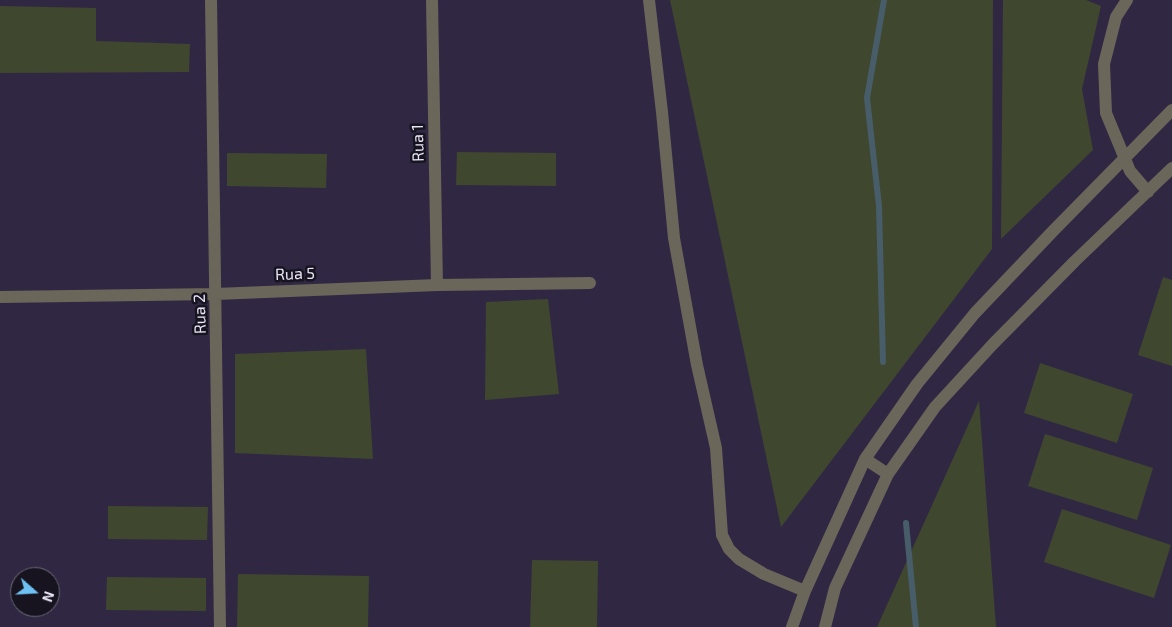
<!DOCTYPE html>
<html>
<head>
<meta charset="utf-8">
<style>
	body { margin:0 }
	#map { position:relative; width:1172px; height:627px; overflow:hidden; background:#302843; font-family:"Exo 2",sans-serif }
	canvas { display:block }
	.north { position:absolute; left:10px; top:567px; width:50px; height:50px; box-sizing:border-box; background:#171420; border:1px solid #6b6876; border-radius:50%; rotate:109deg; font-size:14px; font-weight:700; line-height:20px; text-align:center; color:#e9e5f7 }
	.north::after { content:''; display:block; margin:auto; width:18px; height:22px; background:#6dc2f3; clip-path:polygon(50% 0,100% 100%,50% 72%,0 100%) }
</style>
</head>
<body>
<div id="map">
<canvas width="1172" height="627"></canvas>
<div class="north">N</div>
</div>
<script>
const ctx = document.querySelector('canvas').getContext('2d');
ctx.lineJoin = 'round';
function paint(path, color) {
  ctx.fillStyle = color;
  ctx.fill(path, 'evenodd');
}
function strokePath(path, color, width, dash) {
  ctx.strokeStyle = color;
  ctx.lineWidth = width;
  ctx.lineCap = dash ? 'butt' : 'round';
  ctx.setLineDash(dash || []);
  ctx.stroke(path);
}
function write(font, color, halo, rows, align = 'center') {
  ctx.font = font + ' "Exo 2",sans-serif';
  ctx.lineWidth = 5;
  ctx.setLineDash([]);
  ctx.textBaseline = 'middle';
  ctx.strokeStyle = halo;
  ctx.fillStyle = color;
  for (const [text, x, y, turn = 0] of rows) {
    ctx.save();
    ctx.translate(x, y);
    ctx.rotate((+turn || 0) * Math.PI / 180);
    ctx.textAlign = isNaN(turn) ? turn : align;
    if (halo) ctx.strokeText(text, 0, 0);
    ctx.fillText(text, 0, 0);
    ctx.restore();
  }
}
const green = new Path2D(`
	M670 0H993L992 249 781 527Z
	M1003 0H1086L1101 6 1082 89 1093 150 1001 239Z
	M0 6 96 8V41L190 44 189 72 0 73Z
	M457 152 556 153V186L456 185Z
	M227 153 327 154 326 188 227 186Z
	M1163 277 1172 280V366L1138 355Z
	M548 299 559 394 485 400 486 302Z
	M366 349 373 459 235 453V354Z
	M1040 363 1133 394 1117 443 1024 413Z
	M979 401 996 627H877Z
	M1045 434 1153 468 1137 520 1028 486Z
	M108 506 208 507 207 540 108 539Z
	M1062 509 1171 545 1154 598 1044 562Z
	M532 560 598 561 597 627H530Z
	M238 574 369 576 368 627H237Z
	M107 577 206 578V611L106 610Z`);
const stream = new Path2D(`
	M883 362 879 206 867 98 884 0
	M906 523 916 627`);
const minor = new Path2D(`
	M211 0 220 627
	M432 0 437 285
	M649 0 662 112 674 238 697 365 716 448 722 535 729 549 739 559 764 574 805 591
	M1127 0 1116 17 1104 64 1106 113 1130 171 1148 192
	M0 297 216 294 437 285 590 283
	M865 459 888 474
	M792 627 805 591 865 459 917 384 975 313 1054 230 1172 110
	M825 627 835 588 888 474 935 407 993 344 1075 261 1172 168`);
const streetNames = [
	["Rua 1",418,143,-91],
	["Rua 5",295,274,-2],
	["Rua 2",200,314,-91]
];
paint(green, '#40472f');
strokePath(stream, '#485d6a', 6);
strokePath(minor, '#6b665a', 12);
write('16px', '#e9e5f7', '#171420', streetNames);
</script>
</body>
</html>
